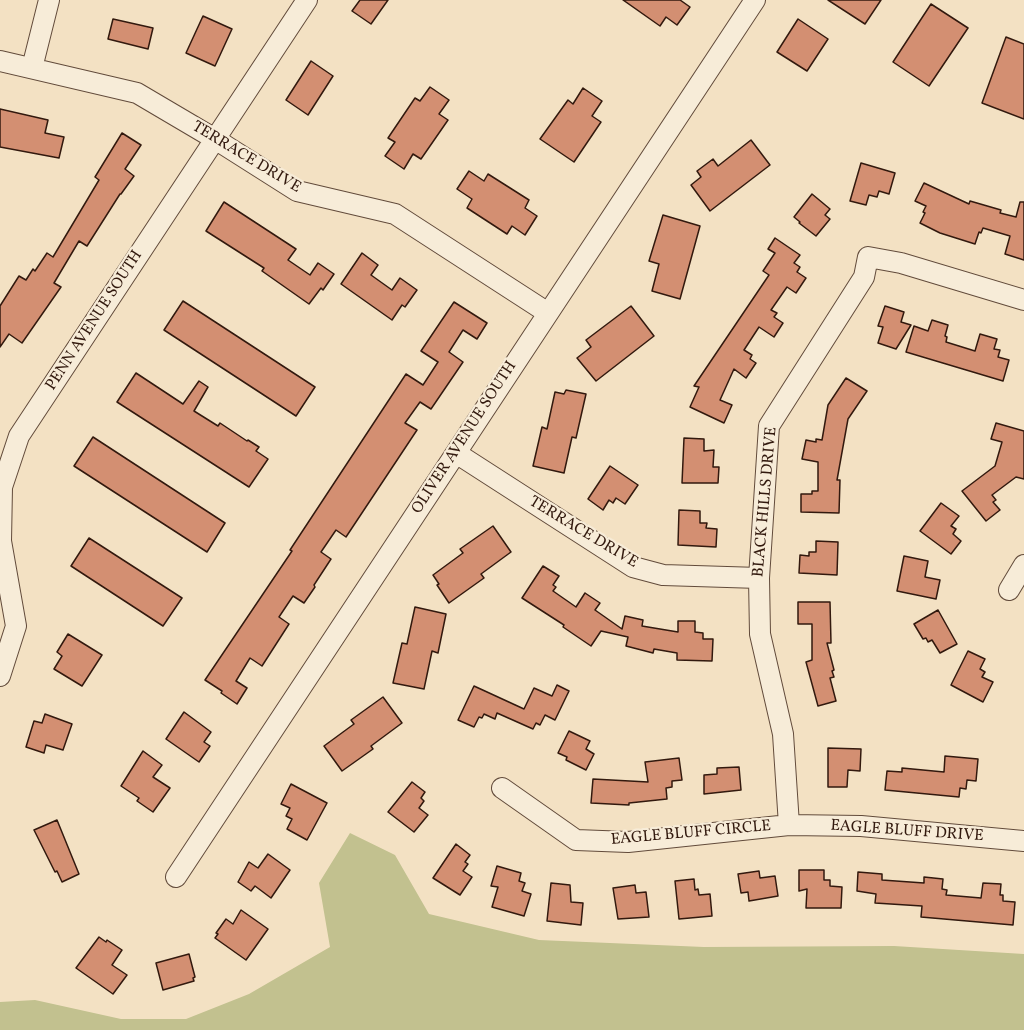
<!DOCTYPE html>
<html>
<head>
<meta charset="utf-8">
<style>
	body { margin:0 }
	canvas { display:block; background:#f3e1c3 }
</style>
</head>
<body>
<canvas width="1024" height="1030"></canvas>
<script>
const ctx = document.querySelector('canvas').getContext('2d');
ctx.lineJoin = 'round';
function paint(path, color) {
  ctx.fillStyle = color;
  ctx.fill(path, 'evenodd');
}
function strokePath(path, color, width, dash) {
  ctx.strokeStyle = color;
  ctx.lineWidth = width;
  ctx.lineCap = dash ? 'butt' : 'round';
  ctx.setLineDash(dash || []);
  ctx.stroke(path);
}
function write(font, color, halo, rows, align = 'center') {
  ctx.font = font + ' Vollkorn,serif';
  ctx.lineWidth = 4.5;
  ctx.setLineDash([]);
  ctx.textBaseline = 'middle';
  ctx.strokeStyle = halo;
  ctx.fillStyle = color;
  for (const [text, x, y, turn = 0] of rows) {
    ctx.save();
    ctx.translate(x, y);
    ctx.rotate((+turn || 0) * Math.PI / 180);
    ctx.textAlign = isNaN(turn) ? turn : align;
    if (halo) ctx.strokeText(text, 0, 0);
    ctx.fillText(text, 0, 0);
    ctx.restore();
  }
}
const green = new Path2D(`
	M350 833 395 855 429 914 539 940 704 947 894 946 1024 954V1030H0V1002L35 1000 121 1019H186L249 994 330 947 319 883Z`);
const building = new Path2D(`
	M360 0H388L371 24 352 11Z
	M623 0H680L690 7 677 25 666 17 660 26Z
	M828 0H881L865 24Z
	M931 4 968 28 929 86 893 62Z
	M203 16 232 29 215 66 186 53Z
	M113 19 153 28 148 49 108 39Z
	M798 19 828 39 807 71 777 52Z
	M1006 37 1024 44V119L982 103Z
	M311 61 333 76 308 115 286 100Z
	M430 87 449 100 439 114 448 120 421 159 413 154 404 169 385 156 395 142 388 138 415 98 420 101Z
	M583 88 602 101 592 116 601 122 574 162 540 139 568 100 573 104Z
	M0 109 48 120 45 133 64 137 59 158 0 147Z
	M122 133 141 145 125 169 134 176 121 194H120L87 246 79 241 54 283 61 287 22 343 9 334 0 347V306L19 276 26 280 33 269 35 271 47 253 53 257 99 180 95 177Z
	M751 140 770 165 710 211 691 185 701 177 697 171 713 159 718 166Z
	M861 163 895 173 889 194 879 191 877 197 869 195 866 205 850 201Z
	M469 171 484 181 488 174 529 200 525 208 537 216 525 235 512 226 507 234 467 208 472 199 457 189Z
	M924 183 969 204 970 201 1001 210 1000 213 1016 217 1020 202H1024V260L1005 254 1010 236 983 228 981 233 979 232 975 244 940 233 920 223 925 213 923 212 926 206 915 201Z
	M812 194 830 209 825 215 830 219 816 236 799 223 800 222 794 217Z
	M224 202 296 249 288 260 310 275 318 263 334 274 323 290 321 288 309 304 262 271 264 268 206 231Z
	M663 215 700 226 680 299 652 291 659 264 649 261Z
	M775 238 800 255 794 263 800 267 797 272 806 278 796 293 787 287 771 310 777 313 774 317 783 323 774 337 759 327 744 350 752 355 750 359 756 363 746 378 734 369 720 400 732 405 724 423 690 407 699 387 694 386 769 275 763 271 775 253 768 249Z
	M362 253 378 265 371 275 392 290 400 278 417 290 405 307 402 305 392 320 341 284Z
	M183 301 315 387 296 416 164 330Z
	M454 302 487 323 477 339 463 330 449 352 463 362 431 409 420 402 405 423 417 430 346 537 336 530 321 552 331 559 314 585 315 587 304 603 293 596 279 617 289 624 262 666 250 658 236 681 247 688 237 704 221 693 222 691 205 680 292 551 290 550 406 374 423 385 438 362 421 351Z
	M631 306 654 336 596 381 577 358 591 347 586 340Z
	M885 306 904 312 901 322 911 325 896 349 878 343 883 327 878 326Z
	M932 320 948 325 945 336 947 337 946 342 975 351 980 334 997 339 994 349 1000 350 998 357 1009 360 1003 381 906 352 914 326 928 331Z
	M136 373 183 404 199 381 208 387 194 411 218 426 220 423 247 441 248 440 259 447 256 451 268 459 249 487 117 402Z
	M846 378 867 391 848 419 837 480H840L839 513 801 512V494H812V491H818V462L802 459 806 440 816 442V439L822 440 828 405Z
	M566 390 586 394 576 438 572 437 564 473 533 466 542 427 547 429 555 392 564 394Z
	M996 423 1024 431V479L1016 477 992 495 996 500 993 502 1000 510 986 521 962 491 995 466 1002 442 991 439Z
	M93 437 225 523 207 552 74 466Z
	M684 438 704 439V451L714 450 713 467H719L718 483H682Z
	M610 466 638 485 625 504 616 498 613 503 609 500 603 510 588 499Z
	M941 503 959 516 951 526 956 529 953 534 961 541 951 554 920 531Z
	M679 510 700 511V523H707L706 528 717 529 716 547 678 545Z
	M493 526 511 552 481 574 484 578 449 603 437 585 439 584 433 575 463 553 460 549Z
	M89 538 182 598 163 626 71 566Z
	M816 541 838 542 837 575 799 573 800 555 809 556V552H816Z
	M904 556 928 561 925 577 940 580 936 599 897 591Z
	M543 566 559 576 553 585 556 587 553 591 576 607 585 593 600 603 595 610 622 629 625 616 643 620 642 626 678 632V621H695V632L703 633V639H713L712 661 677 660V653L654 649 653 653 626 646 628 637 601 631 591 646 563 627 564 625 522 598Z
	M798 602H830L831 643H827L834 670 832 671 834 677 830 678 836 701 818 706 806 662 812 660V624H798Z
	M415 607 446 614 438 653 432 651 424 689 393 683 402 643 407 644Z
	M938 610 957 644 940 653 932 640 928 642 926 638 923 639 914 624Z
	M68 634 102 655 82 686 54 669 62 656 57 652Z
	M968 651 985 659 980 669 985 672 982 677 993 682 983 702 951 685Z
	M557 685 569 691 555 720 545 715 540 725 536 723 533 729 497 713 495 719 484 714 482 718 479 717 474 727 458 720 474 686 524 709 534 688 552 696Z
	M383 697 402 723 371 746 373 749 342 771 324 746 354 724 351 720Z
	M184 712 211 732 204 742 210 746 199 762 166 739Z
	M45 714 72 724 63 750 46 745 44 753 26 747 34 721 42 723Z
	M569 731 590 741 586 749 594 754 586 770 566 760 567 757 558 753Z
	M828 748 861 749 860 771 848 770 847 787H828Z
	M143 751 162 765 153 777 170 788 153 812 137 801 139 798 121 786Z
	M945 756 978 759 976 781 967 780 966 789 960 788 959 797 885 790 887 771 902 772V768L944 772Z
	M679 758 682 780 672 781V787L666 788 667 799 629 803V805L591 803 593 779 648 782 645 762Z
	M739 767 741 790 704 794V775L717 774V768Z
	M412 782 425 792 421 798 424 801 419 808 428 815 414 832 388 812Z
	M291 784 327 803 307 840 287 829 292 819 286 816 290 808 281 804Z
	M57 820 79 874 62 882 57 871 55 872 34 830Z
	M456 844 470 855 465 862 468 864 463 871 472 877 460 895 433 878Z
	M268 854 290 870 271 898 255 886 251 891 238 882 249 862 258 868Z
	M497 866 521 873 519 881 525 883 522 891 531 894 524 916 492 907 498 887 491 886Z
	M799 870H824V880H830V886L842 887 841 908H806L807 889 799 891Z
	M759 871 760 878 775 876 778 896 749 901 748 892 741 893 738 874Z
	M858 872 882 874V880L924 883V877L943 879 942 889 947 890 946 895 981 898 983 883 1001 884 1000 895H1003V901L1015 902 1013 925 921 917 922 906 875 903 876 894 857 891Z
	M694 879 695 890 698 889 699 895 710 894 712 916 679 919 675 881Z
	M551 883 570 885 571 902 583 903 581 925 547 921Z
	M635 885 636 893 646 892 649 917 618 919 613 888Z
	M241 910 268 929 246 960 215 938 218 934 216 933 226 919 233 924Z
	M99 937 106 942 107 940 122 950 112 965 127 975 113 994 76 968Z
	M189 954 195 977 193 978 194 981 163 990 156 963Z`);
const minor = new Path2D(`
	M0 61 137 93 215 139 297 191 395 214 548 313
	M32 68 49 0
	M456 453 633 567 663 575 759 578
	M1009 590 1024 565
	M0 676 16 626 1 541 2 487 19 436 307 0
	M502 788 576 840 628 842 789 825 861 826 1024 841
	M789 825 783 734 760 634 759 578 769 426 864 277 868 257 901 263 1024 300
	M176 877 755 0`);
const streetNames = [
	["TERRACE DRIVE",246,158,31],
	["PENN AVENUE SOUTH",95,321,-57],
	["OLIVER AVENUE SOUTH",465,438,-57],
	["BLACK HILLS DRIVE",766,502,-85],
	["TERRACE DRIVE",583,533,31],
	["EAGLE BLUFF DRIVE",907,832,4],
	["EAGLE BLUFF CIRCLE",691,834,-5]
];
paint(green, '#c2c18f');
paint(building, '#d38f72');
strokePath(building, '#32190e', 1.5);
strokePath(minor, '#624b3b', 22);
strokePath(minor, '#f7ecd8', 20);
write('16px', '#32190e', '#f7ecd8', streetNames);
</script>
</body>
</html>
